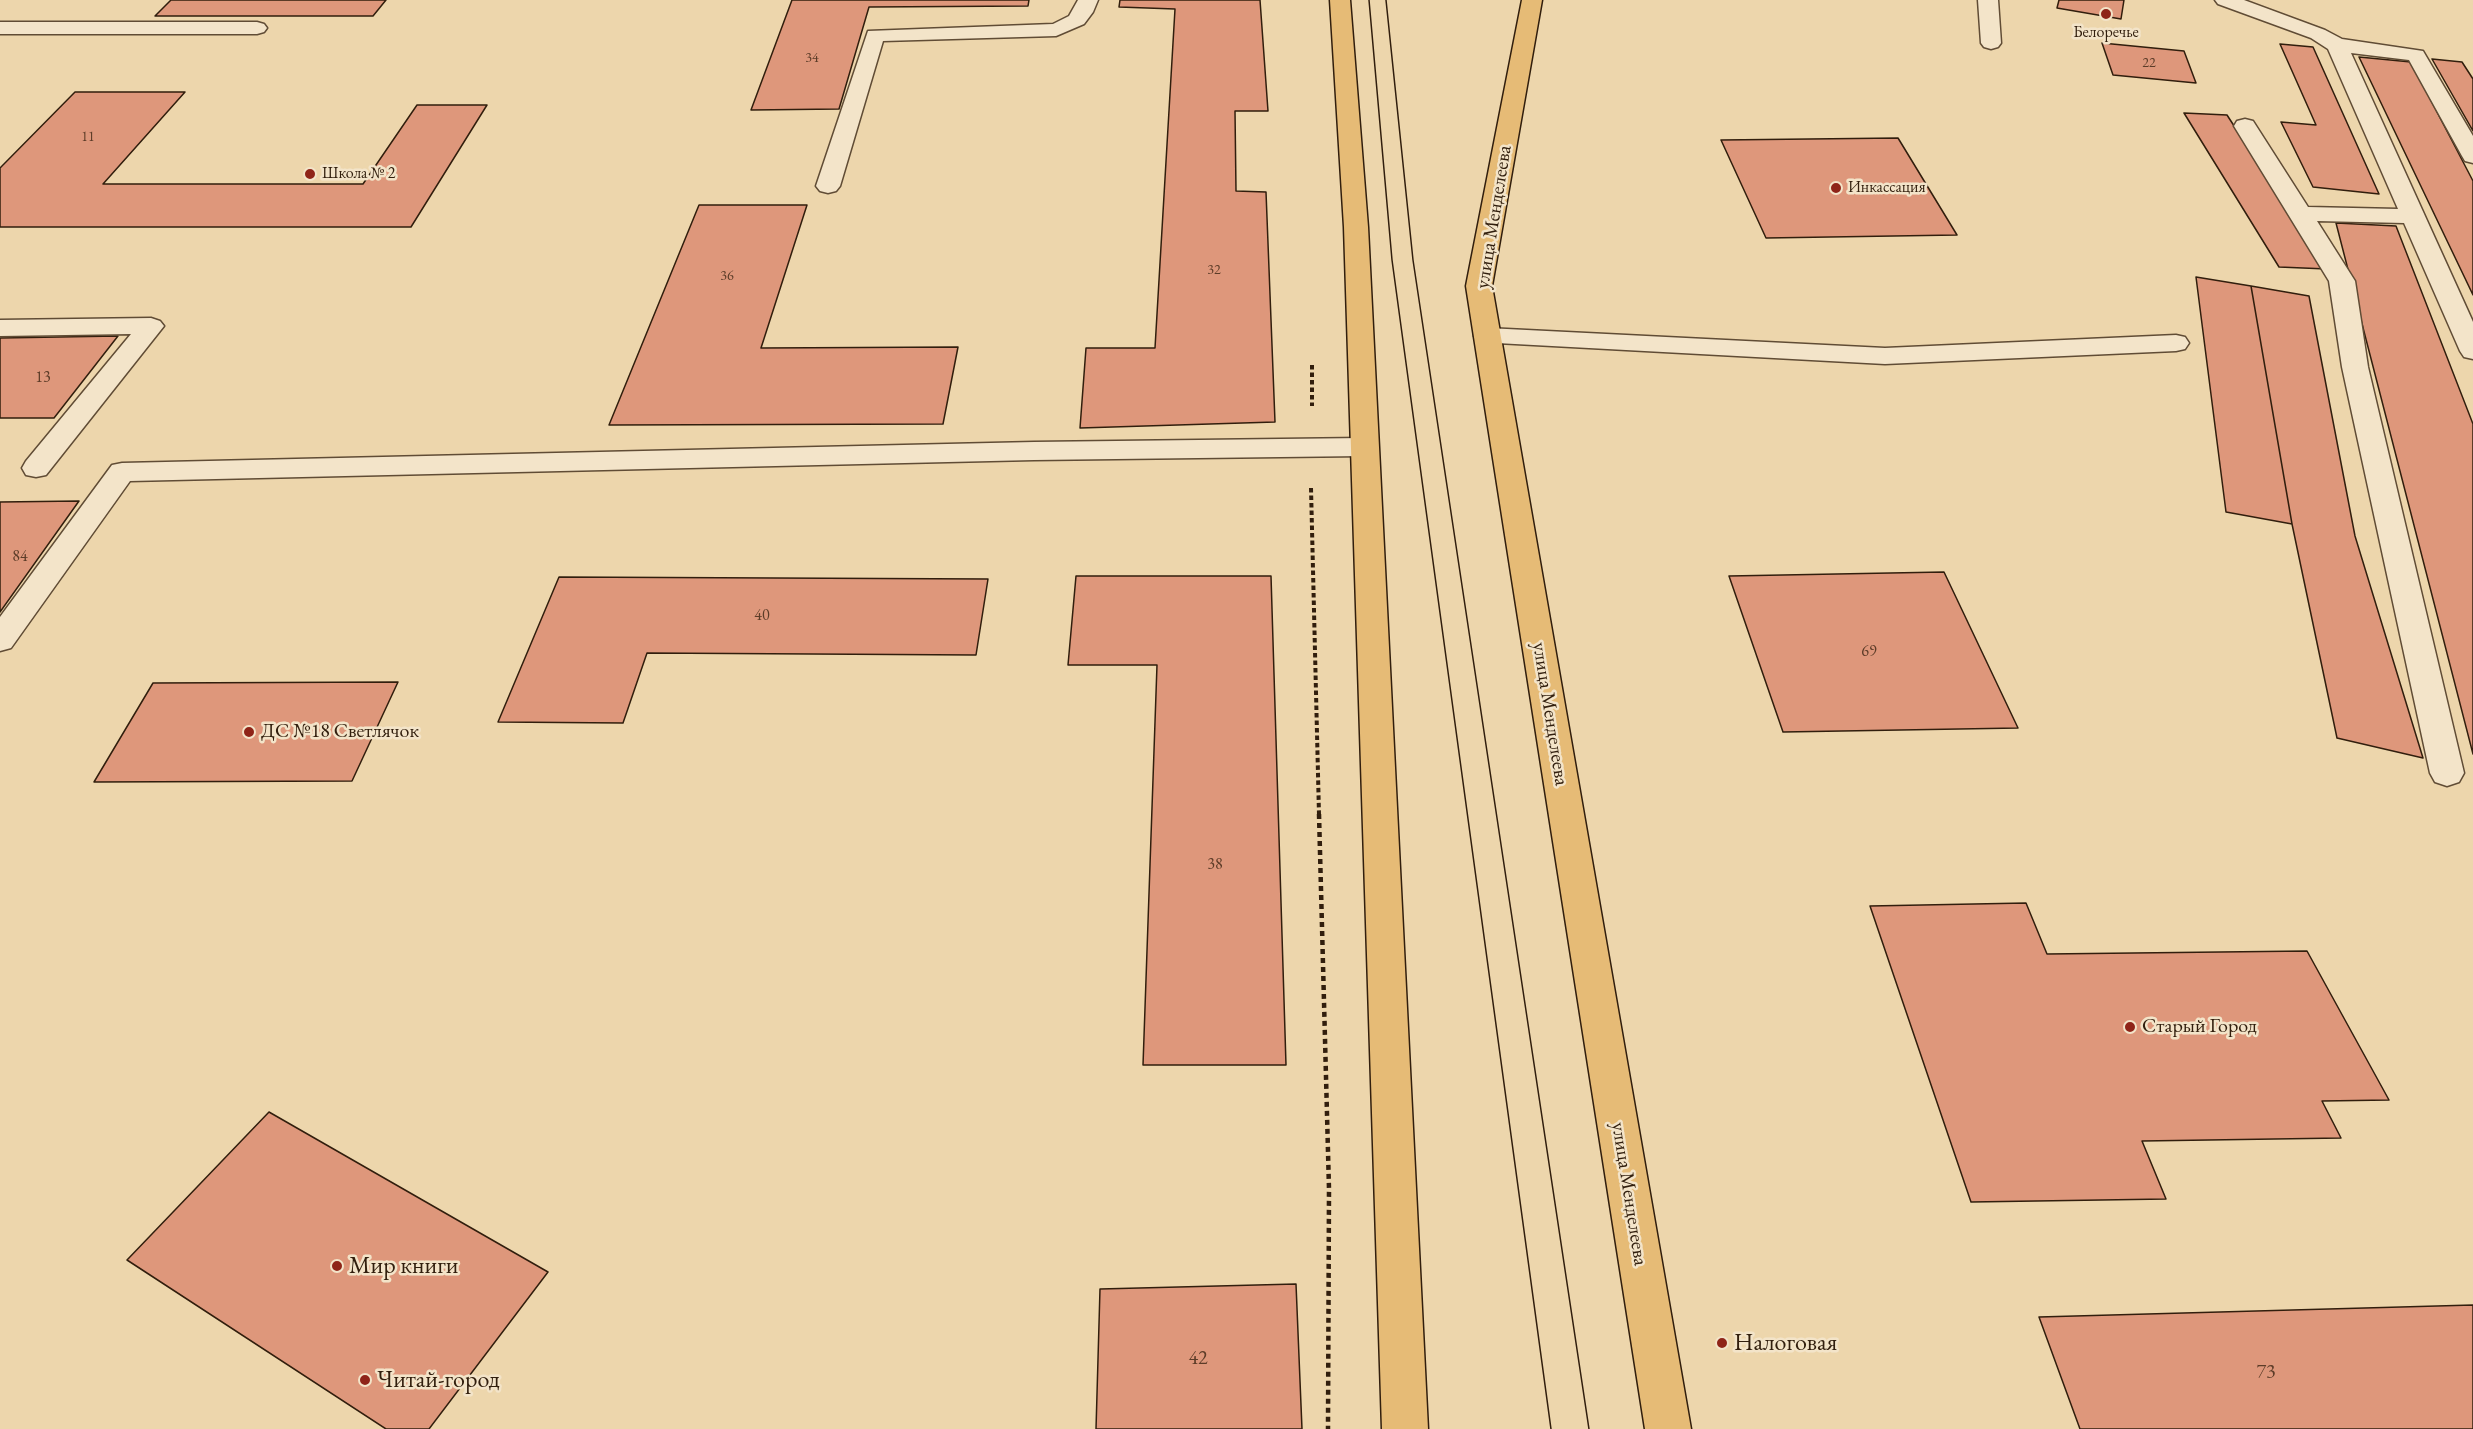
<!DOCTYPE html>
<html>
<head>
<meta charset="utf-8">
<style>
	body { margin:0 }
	canvas { display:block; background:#edd6ac }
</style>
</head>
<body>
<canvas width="2473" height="1429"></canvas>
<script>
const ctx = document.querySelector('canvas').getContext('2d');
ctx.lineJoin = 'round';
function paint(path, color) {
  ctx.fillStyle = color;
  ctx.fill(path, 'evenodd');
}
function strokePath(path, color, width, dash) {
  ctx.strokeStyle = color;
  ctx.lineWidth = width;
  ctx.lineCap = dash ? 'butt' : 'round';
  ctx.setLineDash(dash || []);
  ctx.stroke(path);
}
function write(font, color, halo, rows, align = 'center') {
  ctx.font = font + ' "EB Garamond",serif';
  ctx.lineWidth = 5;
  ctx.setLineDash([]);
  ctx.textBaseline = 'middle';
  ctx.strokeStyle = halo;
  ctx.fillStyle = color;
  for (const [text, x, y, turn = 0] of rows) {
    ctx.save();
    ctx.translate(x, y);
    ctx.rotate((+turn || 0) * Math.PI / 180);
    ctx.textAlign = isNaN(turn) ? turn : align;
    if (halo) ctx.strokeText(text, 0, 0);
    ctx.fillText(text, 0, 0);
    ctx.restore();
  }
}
const building = new Path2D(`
	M171 0H386L373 16H155Z
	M792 0H1029L1028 6 869 7 839 109 751 110Z
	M1120 0H1260L1268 111H1235L1236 191 1266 192 1275 422 1080 428 1086 348H1155L1175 9 1119 7Z
	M2059 0H2124L2121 19 2057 8Z
	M2102 43 2184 51 2196 83 2113 75Z
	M2280 44 2313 47 2379 194 2313 187 2281 122 2316 125Z
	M2359 57 2411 62 2473 181V295Z
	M2432 59 2462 62 2473 79V131Z
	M75 92H185L103 184H363L417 105H487L411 227H0V168Z
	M2184 113 2227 115 2327 269 2279 267Z
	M1898 138 1957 235 1766 238 1721 140Z
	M699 205H807L761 348 958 347 943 424 609 425Z
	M2336 223 2396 226 2473 424V754Z
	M2196 277 2251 286 2292 524 2226 512Z
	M2251 286 2309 296 2355 536 2423 758 2337 738 2292 524Z
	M118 336 54 418H0V338Z
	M79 501 0 612V502Z
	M1944 572 2018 728 1783 732 1729 576Z
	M1076 576H1271L1286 1065H1143L1157 665H1068Z
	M559 577 988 579 976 655 647 653 623 723 498 722Z
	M398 682 352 781 94 782 153 683Z
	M2026 903 2047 954 2307 951 2389 1100 2322 1101 2341 1138 2142 1141 2166 1199 1971 1202 1870 906Z
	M269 1112 548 1272 429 1429H386L127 1260Z
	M1296 1284 1302 1429H1096L1100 1289Z
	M2473 1305V1429H2080L2039 1317Z`);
const pathFar1 = new Path2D(`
	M1312 365V406
	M1311 488 1319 815`);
const path = new Path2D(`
	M1319 814 1329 1189 1328 1429`);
const minor = new Path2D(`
	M1078 0H1098L1093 12 1084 24 1056 36 883 41 840 186 836 191 828 193 820 191 816 186 868 31 1053 24 1069 16Z
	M1978 0H1998L2001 43 1998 47 1991 49 1984 47 1981 43Z
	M2215 0H2244L2325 30 2342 39 2423 51 2473 136V163L2465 161 2462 156 2409 60 2351 53 2473 322V359L2464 357 2460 351 2404 223 2317 221 2355 281 2368 367 2464 773 2459 782 2447 786 2435 782 2430 773 2342 367 2329 281 2234 126 2237 121 2245 119 2253 121 2308 207 2398 209 2328 49 2311 38 2218 4Z
	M0 22H257L264 24 267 28 264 32 257 34H0Z
	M151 318 160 321 164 326 46 475 36 477 26 475 22 468 26 461 131 334 0 336V320Z
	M1487 328 1885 348 2176 335 2185 337 2189 343 2185 349 2176 351 1885 364 1478 342 1474 336 1478 330Z
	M1363 438 1373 441 1377 447 1373 453 1363 456 1034 460 130 481 11 648 0 651V617L112 465 122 463 1034 442Z`);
const major = new Path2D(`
	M1330 0H1350L1368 227 1428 1429H1382L1344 227Z
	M1522 0H1542L1492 286 1691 1429H1645L1466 286Z`);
const tram = new Path2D(`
	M1369 0 1392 260 1551 1429
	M1386 0 1413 260 1589 1429`);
const markers = [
	[2106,14,6,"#8f2418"],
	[310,174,6,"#8f2418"],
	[1836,188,6,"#8f2418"],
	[249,732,6,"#8f2418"],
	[2130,1027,6,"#8f2418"],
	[337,1266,6,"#8f2418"],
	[1722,1343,6,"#8f2418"],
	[365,1380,6,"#8f2418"]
];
const farNumbernames = [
	["34",812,58],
	["22",2149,63],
	["11",88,137],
	["32",1214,270],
	["36",727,276]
];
const farPoinames = [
	["Белоречье",2106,33,"center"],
	["Школа № 2",322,174],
	["Инкассация",1848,188]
];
const numberNames = [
	["13",43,378],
	["84",20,557],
	["40",762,616],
	["69",1869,652],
	["38",1215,865]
];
const streetNames = [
	["улица Менделеева",1494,217,-81],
	["улица Менделеева",1550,714,81],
	["улица Менделеева",1629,1194,81]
];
const poiNames = [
	["ДС №18 Светлячок",261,732],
	["Старый Город",2142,1027]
];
const nearNumbernames = [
	["42",1198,1359],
	["73",2266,1373]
];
const nearPoinames = [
	["Мир книги",349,1266],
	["Налоговая",1734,1343],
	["Читай-город",377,1380]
];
paint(building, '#de977b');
strokePath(building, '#311e0d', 1.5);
strokePath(minor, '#604c35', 3);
strokePath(major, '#311e0d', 3);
strokePath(pathFar1, '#311e0d', 4, [4.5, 3]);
strokePath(path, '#311e0d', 4.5, [5, 4]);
paint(minor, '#f3e4c9');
paint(major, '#e6bb76');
strokePath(tram, '#311e0d', 1.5);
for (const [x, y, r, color] of markers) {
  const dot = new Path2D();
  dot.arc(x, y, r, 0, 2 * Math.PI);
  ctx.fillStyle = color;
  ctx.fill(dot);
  strokePath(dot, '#f3e4c9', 2);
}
write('14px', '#5c3c28', null, farNumbernames);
write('16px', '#311e0d', '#f3e4c9', farPoinames, 'left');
write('16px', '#5c3c28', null, numberNames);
write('20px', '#311e0d', '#f3e4c9', streetNames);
write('20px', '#311e0d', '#f3e4c9', poiNames, 'left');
write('20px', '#5c3c28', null, nearNumbernames);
write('24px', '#311e0d', '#f3e4c9', nearPoinames, 'left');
</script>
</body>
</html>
